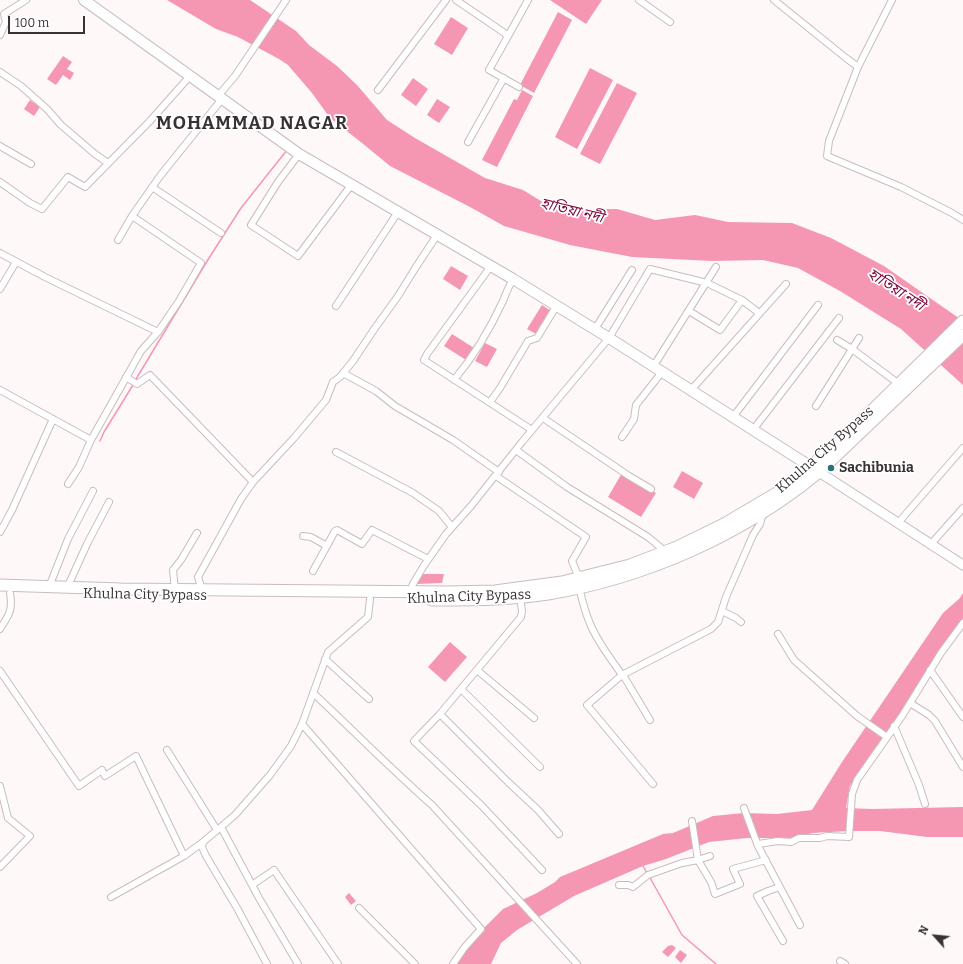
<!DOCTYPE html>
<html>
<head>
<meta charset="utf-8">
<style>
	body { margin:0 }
	#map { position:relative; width:963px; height:964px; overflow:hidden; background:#fef8f9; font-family:Bitter,serif }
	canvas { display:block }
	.north { position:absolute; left:915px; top:916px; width:40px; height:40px; -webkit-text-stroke:3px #fff; paint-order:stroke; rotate:297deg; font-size:11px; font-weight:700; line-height:16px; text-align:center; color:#383234 }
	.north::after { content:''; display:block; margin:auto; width:14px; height:18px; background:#383234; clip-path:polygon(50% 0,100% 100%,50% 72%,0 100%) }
	.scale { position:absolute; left:8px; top:16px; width:77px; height:18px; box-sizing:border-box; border:2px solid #383234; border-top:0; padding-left:5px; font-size:12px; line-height:14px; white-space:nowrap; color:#383234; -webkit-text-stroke:3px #fff; paint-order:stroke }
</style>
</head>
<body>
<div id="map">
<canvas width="963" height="964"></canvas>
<div class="north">N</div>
<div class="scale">100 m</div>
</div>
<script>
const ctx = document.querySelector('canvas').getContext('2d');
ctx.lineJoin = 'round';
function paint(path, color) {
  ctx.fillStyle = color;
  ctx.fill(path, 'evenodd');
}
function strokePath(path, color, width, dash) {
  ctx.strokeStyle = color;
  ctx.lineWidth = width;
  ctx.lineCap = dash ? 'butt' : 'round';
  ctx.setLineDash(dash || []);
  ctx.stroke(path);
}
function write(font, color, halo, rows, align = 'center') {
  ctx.font = font + ' Bitter,"Noto Sans Bengali",serif';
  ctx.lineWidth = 3.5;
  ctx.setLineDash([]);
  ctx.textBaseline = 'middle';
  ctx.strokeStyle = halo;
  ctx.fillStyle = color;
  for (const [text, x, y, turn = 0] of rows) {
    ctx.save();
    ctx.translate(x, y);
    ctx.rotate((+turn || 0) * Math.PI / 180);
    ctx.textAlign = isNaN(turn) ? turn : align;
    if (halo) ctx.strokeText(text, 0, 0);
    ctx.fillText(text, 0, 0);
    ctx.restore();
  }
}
const water = new Path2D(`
	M167 0H250L296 31 309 45 337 66 357 85 387 120 415 138 485 178 523 190 554 209H617L655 220 695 215 728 222 792 223 831 238 884 266 963 321V385L901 329 840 291 798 268 763 260 712 261 632 257 570 245 504 226 470 207 390 166 362 143 330 118 312 93 288 65 279 59 238 37 216 29Z
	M550 0H602L586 24Z
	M558 12 572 20 534 93 520 85Z
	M451 17 468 28 452 55 434 44Z
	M63 56 72 62 67 69 74 73 70 80 63 75 56 85 47 79Z
	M590 68 613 80 577 149 555 137Z
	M413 78 428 89 416 106 401 95Z
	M617 83 637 93 600 164 580 154Z
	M522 90 533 96 497 167 482 160 514 99 517 100Z
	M437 99 450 107 439 123 427 115Z
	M30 100 40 107 34 116 24 109Z
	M451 266 468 276 460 290 443 279Z
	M542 305 551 311 536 334 527 329Z
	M452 334 474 348 466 360 444 346Z
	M485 343 497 349 487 367 475 361Z
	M682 471 703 483 694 499 673 487Z
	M622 473 656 493 641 517 608 497Z
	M421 574H444L442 583 417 584Z
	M963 593V622L939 653 875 751 850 786 846 808 872 809 963 807V837H927L880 831H848L813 833 792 838H747L709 842 666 859 643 866 574 896 517 930 501 943 491 964H455L479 933 503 909 537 893 555 882 560 877 663 834 673 833 713 816 744 813 777 814 812 810 842 762 943 613 960 598Z
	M450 642 467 657 445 682 428 667Z
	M349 893 356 901 351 905 345 897Z
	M672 945 676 948 668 957 662 952 668 946Z
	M680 950 687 955 681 963 675 957Z`);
const stream = new Path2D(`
	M136 379 209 258 241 208 287 150
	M100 441 104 432 133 385
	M643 866 647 873
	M649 876 682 935 716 964`);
const street = new Path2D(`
	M456 0 506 34 507 38 489 70 519 87
	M639 0 670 22
	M774 0 846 58 858 67
	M892 0 858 67 829 141 827 156 901 187 952 213 963 220
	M0 35 6 22 4 14 26 0
	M507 38 528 0
	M0 72 21 86 47 109 61 125 95 154 108 163
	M378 90 446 0
	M218 96 235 76 286 0
	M468 142 504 78
	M0 146 31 164
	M299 154 278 182 251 225 298 256 352 184
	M0 182 30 203 42 209 68 177 85 187 149 122 190 76
	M152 187 221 233
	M132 216 160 176 222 99
	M0 253 45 277 158 332
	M491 266 427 354 424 360 532 430
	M0 289 16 262
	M336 306 398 212
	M689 311 720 330 742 300
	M595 329 632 270
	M837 340 852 349 899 384
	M653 367 716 267
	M343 373 376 391 395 406 453 440 499 472
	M126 377 137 384 150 375 253 482 241 499 198 577 202 590
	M454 380C474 356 490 329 503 301 506 293 509 286 513 279
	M0 390 91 440
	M691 390 786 284
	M490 402 500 388 528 341 537 338 557 305
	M816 406 859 338
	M733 417 818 305
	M543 418 629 476 651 489
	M753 430 839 318
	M622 437 634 419 636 405 662 372
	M516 450 567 487 648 537 666 552
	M336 452 413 493 439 511 452 527
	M496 476 586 537 572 561 579 578
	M253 482 294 438 326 400 333 382 340 377 353 361 375 328 398 296 416 267 437 235
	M68 484 79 467 91 440 141 351 158 332 179 301 201 263 132 216 118 240
	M898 523 963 448
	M0 532 12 510 53 419
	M303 536 311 537 327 546
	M931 544 963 508
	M313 571 335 531 337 530 362 544 372 530 428 559
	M49 587 68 539 93 491
	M579 587C582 600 585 613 591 626 599 644 611 659 622 675L587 705 653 784
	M67 588 87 544 109 502
	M175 590 173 570 181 560 197 533
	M410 592 413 584 423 567 446 534 471 506 522 442 609 338 650 269 707 283 742 300 759 313
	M520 597 522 611 521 617 440 714 508 782 538 810 559 834
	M722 611 736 618 741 622
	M0 629C9 615 13 610 10 593
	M778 634 794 660 857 716 887 737
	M325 659 369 699
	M477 670 534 718
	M930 670 963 717
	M0 671 79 786 102 770 105 776 136 756 184 856 203 842
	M622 675 711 629 718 622 726 597 753 535 760 524 763 513
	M623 675 650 720
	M461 689 540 767
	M313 693C353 730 391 769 432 805L577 964
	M910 703 929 715 935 721 963 767
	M440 714 414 741 482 806 542 870
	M302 724 481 929 464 948 453 964
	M894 726 919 785 925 804
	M167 750 217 830
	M0 786 8 818 30 836 0 867
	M744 808 758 846 800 925
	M692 821 698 860 711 882 715 894 740 884 733 869 766 860
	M221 827 259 898 298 964
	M758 844 778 841 791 842 799 838H820L827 836 849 837 852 794 857 780 902 716 941 653 963 623
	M252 885 274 870 338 964
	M619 885H628L633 887 648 875 682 863 698 860 710 856
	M780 887 768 891 757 896 783 941
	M111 897 184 856
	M359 908 415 964
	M840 961 845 964
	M267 964 237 908 206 856 202 847 203 842 235 815 270 775 291 746 302 724 328 652 368 617 370 599`);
const secondary = new Path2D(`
	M819 472 963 565`);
const primary = new Path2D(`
	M84 0 299 154 513 279 609 338 816 470`);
const highway = new Path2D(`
	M0 585 121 589 447 592 495 591 562 582 630 565 677 547 724 524 785 488 845 437 963 321
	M432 600C471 600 509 600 548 594 645 578 743 535 819 472L963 335`);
const markers = [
	[831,468,4,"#2a7479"]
];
const streetNames = [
	["Khulna City Bypass",825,450,-41],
	["Khulna City Bypass",145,595,1],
	["Khulna City Bypass",469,597,-2]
];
const poiNames = [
	["Sachibunia",839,468]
];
const waterNames = [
	["হাতিয়া নদী",572,211,14],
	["হাতিয়া নদী",896,290,33]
];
const districtNames = [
	["MOHAMMAD NAGAR",252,124]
];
paint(water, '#f597b3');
strokePath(stream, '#f597b3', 1.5);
strokePath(street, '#c9bcbf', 8);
strokePath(secondary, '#c9bcbf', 11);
strokePath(primary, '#c9bcbf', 12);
strokePath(highway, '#c9bcbf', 13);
strokePath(street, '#fff', 6);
strokePath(secondary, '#fff', 9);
strokePath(primary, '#fff', 10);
strokePath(highway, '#fff', 11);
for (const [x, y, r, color] of markers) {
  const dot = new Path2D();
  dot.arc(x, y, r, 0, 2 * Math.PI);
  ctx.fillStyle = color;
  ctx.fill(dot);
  strokePath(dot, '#fff', 1.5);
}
write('14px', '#383234', '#fff', streetNames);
write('bold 14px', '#383234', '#fff', poiNames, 'left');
write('italic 15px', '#7c0a40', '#fff', waterNames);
ctx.letterSpacing = '1px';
write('bold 18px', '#383234', '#fff', districtNames);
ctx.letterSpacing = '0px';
</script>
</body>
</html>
